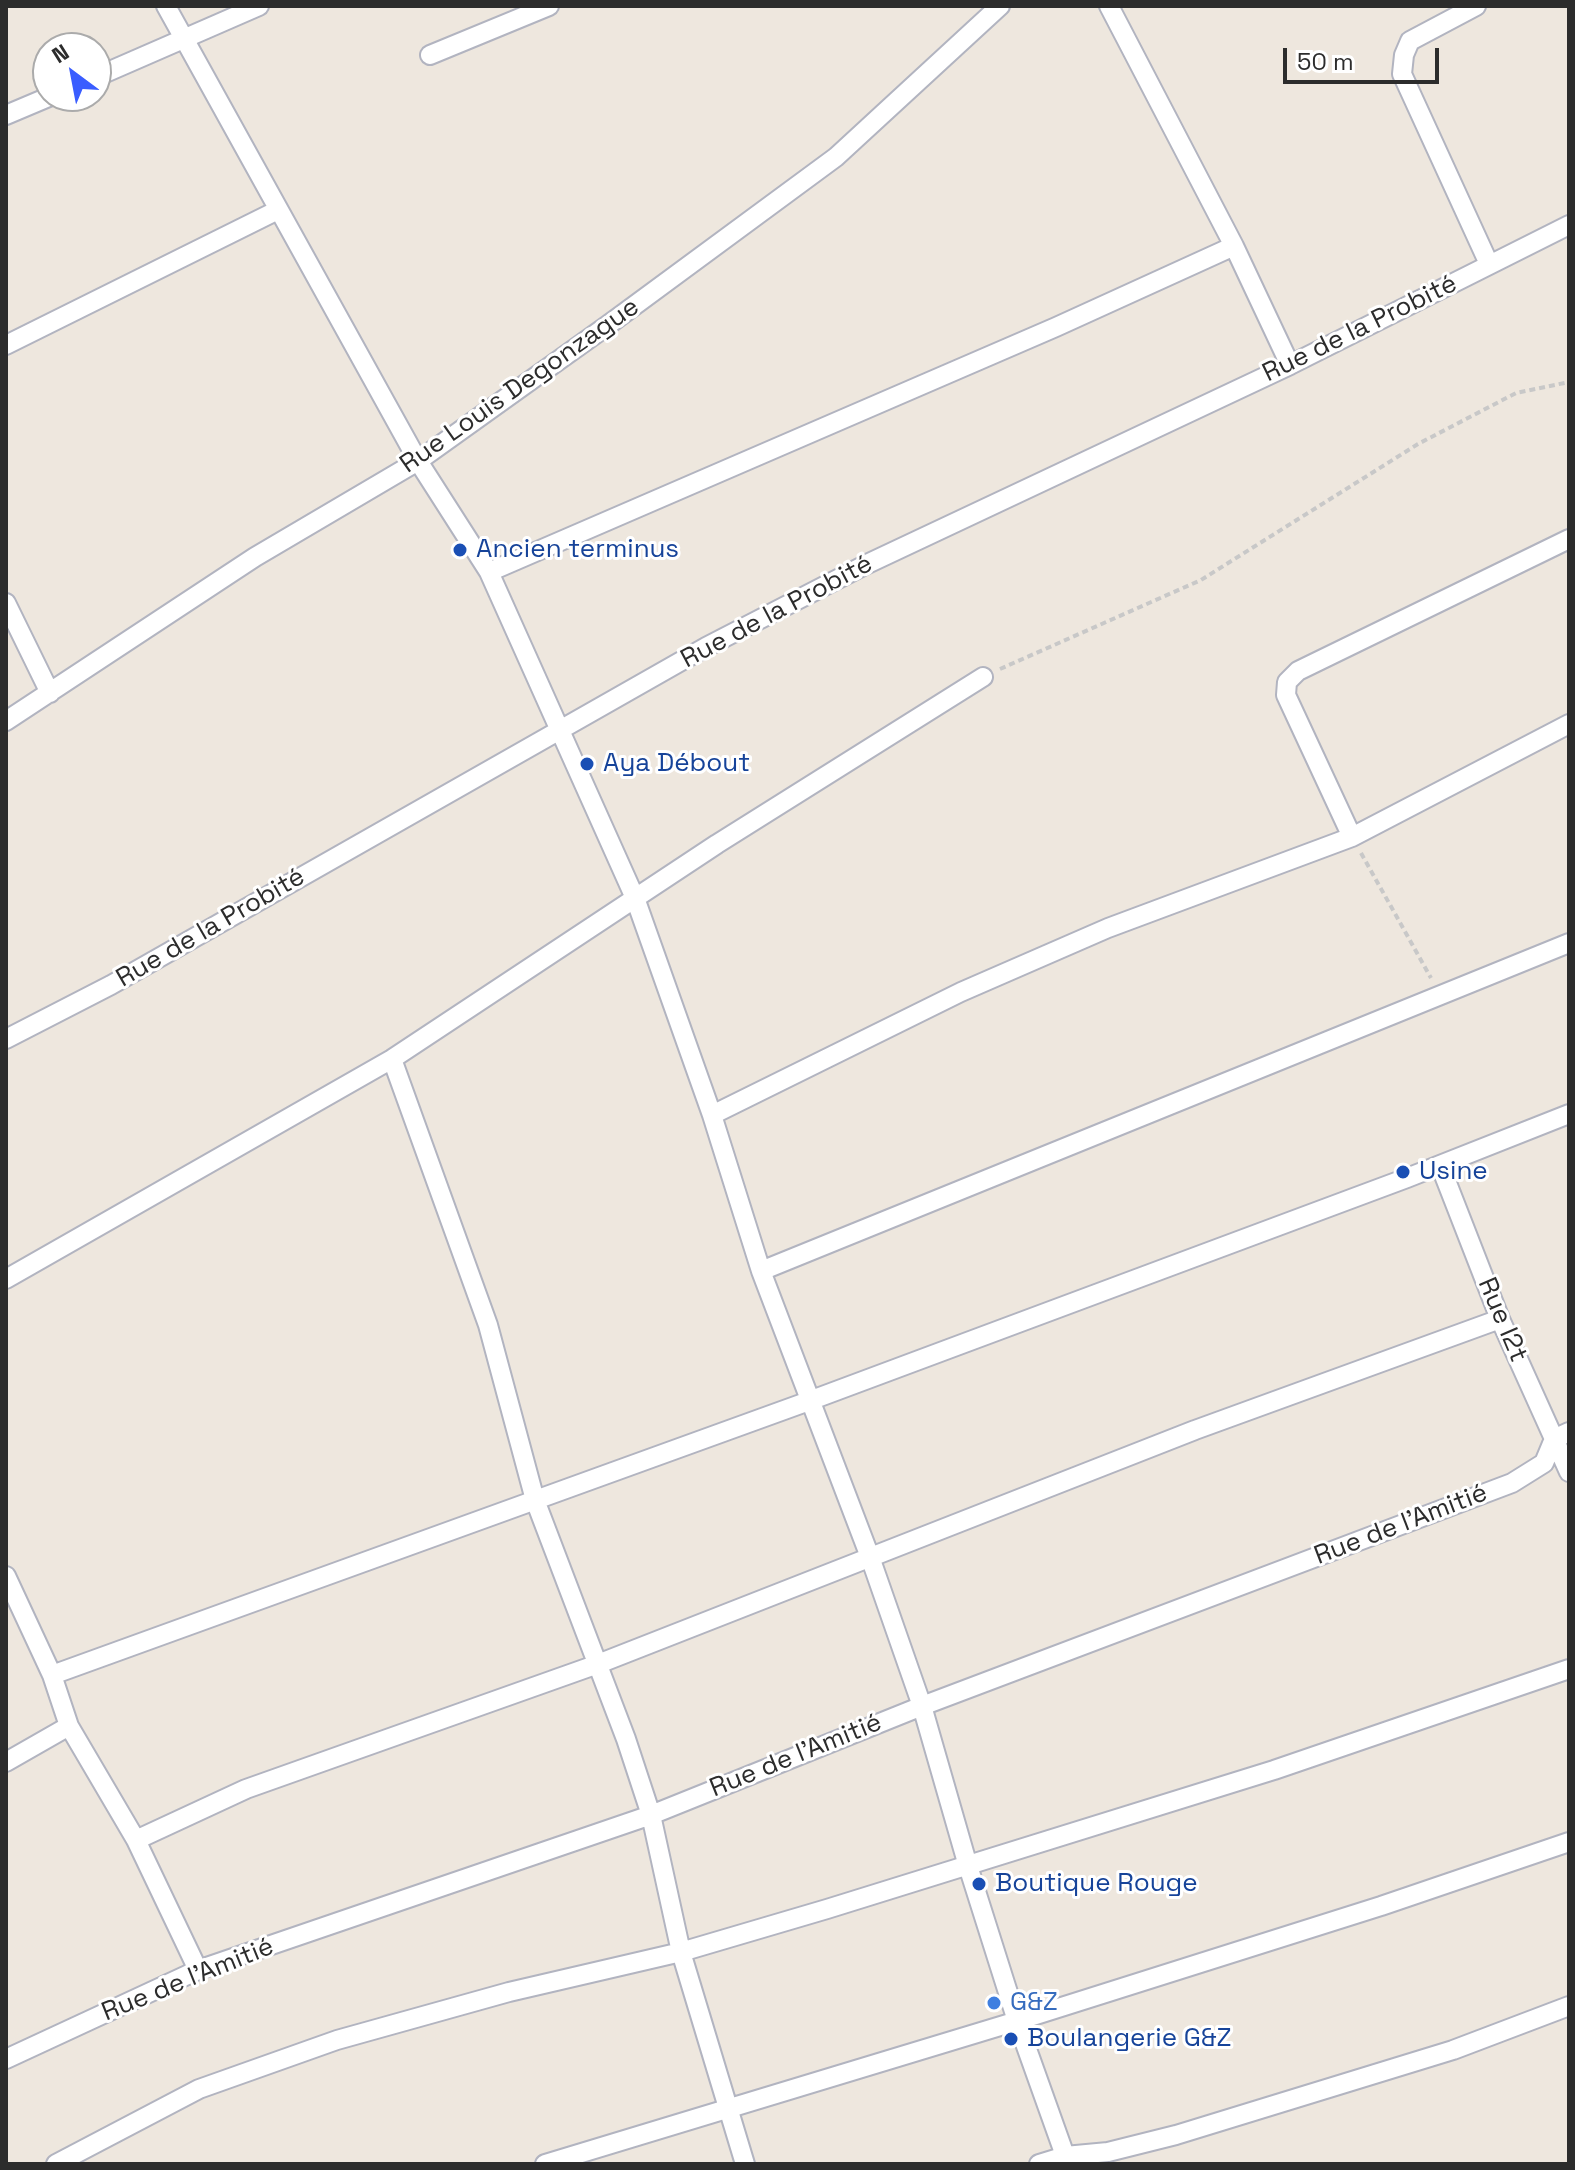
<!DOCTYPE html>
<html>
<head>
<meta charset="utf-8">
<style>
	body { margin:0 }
	#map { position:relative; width:1575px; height:2170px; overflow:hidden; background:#eee7de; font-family:"Space Grotesk",sans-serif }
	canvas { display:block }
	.frame { position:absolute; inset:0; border:8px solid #2c2c2c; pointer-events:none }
	.north { position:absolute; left:32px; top:32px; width:80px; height:80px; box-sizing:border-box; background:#fff; border:2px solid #ababab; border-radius:50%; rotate:328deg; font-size:22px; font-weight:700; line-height:32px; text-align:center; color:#2c2c2c }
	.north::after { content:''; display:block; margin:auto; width:28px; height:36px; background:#3a5dff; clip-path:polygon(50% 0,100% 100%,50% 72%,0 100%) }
	.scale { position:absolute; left:1283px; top:48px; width:156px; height:36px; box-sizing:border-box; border:4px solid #2c2c2c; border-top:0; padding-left:10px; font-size:24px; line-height:28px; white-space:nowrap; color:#2c2c2c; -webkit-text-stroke:6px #fff; paint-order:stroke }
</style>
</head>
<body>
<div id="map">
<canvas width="1575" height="2170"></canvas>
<div class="frame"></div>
<div class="north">N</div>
<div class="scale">50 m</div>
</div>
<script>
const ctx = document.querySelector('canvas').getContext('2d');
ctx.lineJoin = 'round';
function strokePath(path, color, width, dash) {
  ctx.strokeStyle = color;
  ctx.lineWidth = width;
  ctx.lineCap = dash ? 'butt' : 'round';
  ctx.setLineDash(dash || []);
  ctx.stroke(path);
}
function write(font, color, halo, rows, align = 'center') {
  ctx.font = font + ' "Space Grotesk",sans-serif';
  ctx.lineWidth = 6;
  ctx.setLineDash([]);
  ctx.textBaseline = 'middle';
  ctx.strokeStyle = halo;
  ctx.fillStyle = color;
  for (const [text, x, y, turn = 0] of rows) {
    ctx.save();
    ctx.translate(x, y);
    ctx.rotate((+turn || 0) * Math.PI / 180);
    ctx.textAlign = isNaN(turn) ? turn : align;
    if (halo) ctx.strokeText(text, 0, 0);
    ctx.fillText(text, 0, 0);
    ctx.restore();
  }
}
const path = new Path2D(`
	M1000 669 1201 580 1418 444 1516 393 1569 382
	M1361 853 1431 978`);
const street = new Path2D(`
	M166 6 418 461 489 572 635 898 712 1115 761 1271 870 1557 922 1706 968 1866 1017 2021 1068 2164
	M1109 6 1234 246
	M1476 6 1410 41 1404 55 1402 74 1489 264
	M430 55 549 6
	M96 77 259 6
	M6 115 51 96
	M6 345 278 210
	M489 572 1056 327 1234 246 1290 365
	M6 603 50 693
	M6 721 255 557 418 461 608 325 836 157 1000 6
	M1352 837 1286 695 1287 682 1298 671 1569 539
	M6 1039 111 985 706 647 865 565 1290 365 1569 225
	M392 1059 488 1325 535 1500 626 1739 651 1815 681 1952 745 2164
	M712 1115 961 992 1108 928 1352 837 1569 724
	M1440 1165 1500 1319 1569 1472
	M761 1271 1569 943
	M6 1279 392 1059 717 844 983 677
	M6 1576 52 1675
	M69 1726 136 1840 198 1970
	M6 1762 69 1726 52 1675 809 1401 1407 1178 1569 1114
	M136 1840 246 1789 598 1664 1195 1430 1500 1319
	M6 2059 198 1970 651 1815 922 1706 1512 1483 1544 1463 1554 1439 1569 1432
	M56 2164 199 2089 337 2040 509 1992 681 1952 827 1909 1274 1770 1569 1669
	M545 2164 1017 2021 1381 1906 1569 1842
	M1039 2164 1065 2156 1108 2152 1176 2135 1453 2050 1569 2006`);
const markers = [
	[460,550,8,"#1a4fb4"],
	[587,764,8,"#1a4fb4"],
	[1403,1172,8,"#1a4fb4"],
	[979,1884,8,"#1a4fb4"],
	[994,2003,8,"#3f7fe0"],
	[1011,2039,8,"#1a4fb4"]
];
const streetNames = [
	["Rue de la Probité",1360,329,-26],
	["Rue Louis Degonzague",520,386,-35],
	["Rue de la Probité",777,612,-28],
	["Rue de la Probité",211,928,-30],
	["Rue I2t",1502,1320,67],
	["Rue de l'Amitié",1401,1525,-21],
	["Rue de l'Amitié",796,1756,-22],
	["Rue de l'Amitié",188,1980,-22]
];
const transitNames = [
	["Ancien terminus",476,550],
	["Aya Débout",603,764],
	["Usine",1419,1172],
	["Boutique Rouge",995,1884],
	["Boulangerie G&Z",1027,2039]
];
const shopNames = [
	["G&Z",1010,2003]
];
strokePath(street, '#b2b4c0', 22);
strokePath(path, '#c8c8c8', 4, [6, 4]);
strokePath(street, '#fff', 18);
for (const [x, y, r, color] of markers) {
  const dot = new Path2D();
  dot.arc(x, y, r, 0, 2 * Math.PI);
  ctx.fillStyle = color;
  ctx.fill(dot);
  strokePath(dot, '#fff', 3);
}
write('26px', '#2c2c2c', '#fff', streetNames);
write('26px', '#164399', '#fff', transitNames, 'left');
write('26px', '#366cbe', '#fff', shopNames, 'left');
</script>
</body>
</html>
